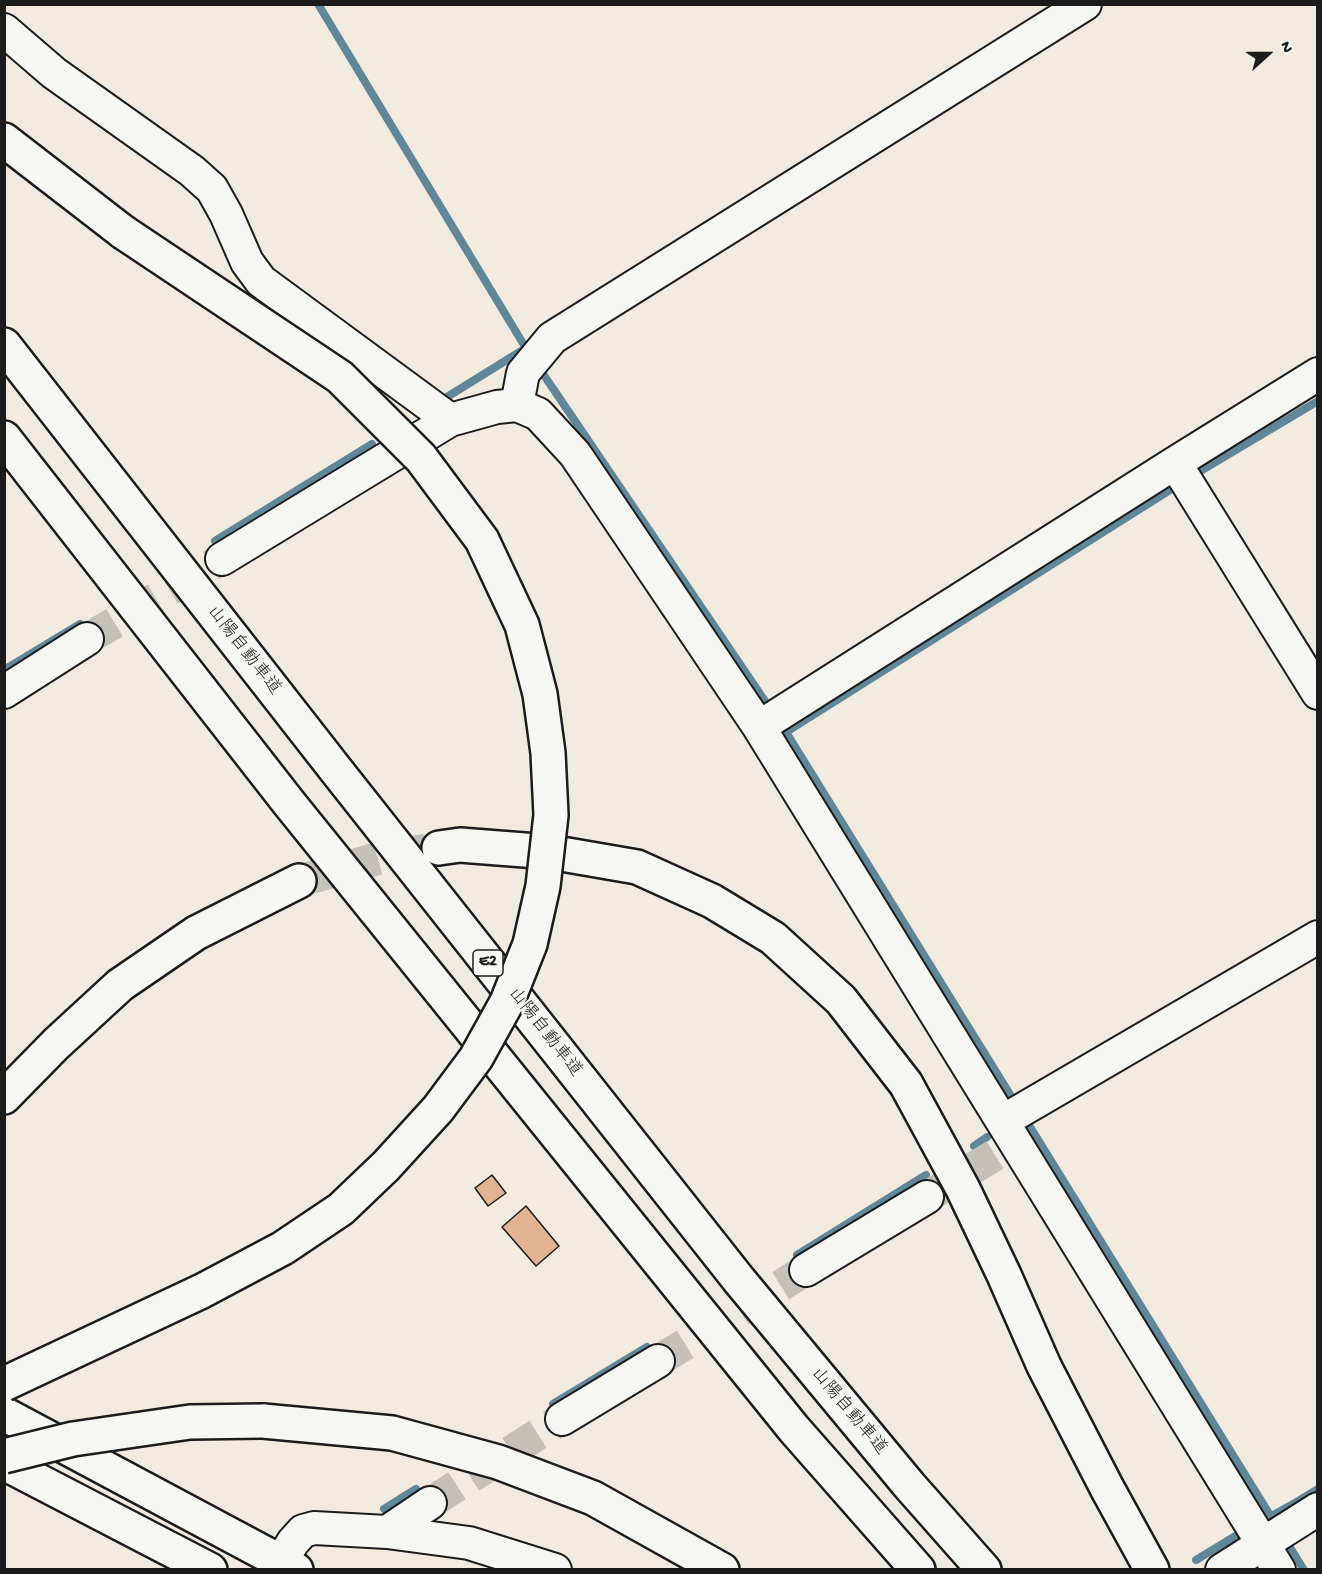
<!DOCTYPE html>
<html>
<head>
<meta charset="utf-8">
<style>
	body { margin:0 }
	#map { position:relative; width:1322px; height:1574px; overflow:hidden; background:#f2e9df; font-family:"Gochi Hand",sans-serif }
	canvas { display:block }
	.frame { position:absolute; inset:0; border:6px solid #1c1c1c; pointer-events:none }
	.north { position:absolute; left:1238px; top:24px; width:60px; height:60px; -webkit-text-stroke:4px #f6f6f2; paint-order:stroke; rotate:69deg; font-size:16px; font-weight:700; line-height:24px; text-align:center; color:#1c1c1c }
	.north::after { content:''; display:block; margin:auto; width:21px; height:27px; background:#1c1c1c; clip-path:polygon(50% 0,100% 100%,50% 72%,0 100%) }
</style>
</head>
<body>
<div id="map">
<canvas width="1322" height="1574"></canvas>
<div class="frame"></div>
<div class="north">N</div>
</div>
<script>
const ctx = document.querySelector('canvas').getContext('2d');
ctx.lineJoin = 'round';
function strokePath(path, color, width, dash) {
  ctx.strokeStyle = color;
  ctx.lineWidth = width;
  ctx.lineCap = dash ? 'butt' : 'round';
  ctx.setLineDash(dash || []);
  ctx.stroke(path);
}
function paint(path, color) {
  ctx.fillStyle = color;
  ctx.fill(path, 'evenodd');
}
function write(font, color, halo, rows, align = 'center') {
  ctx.font = font + ' "Gochi Hand","Klee One",sans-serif';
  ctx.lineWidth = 4.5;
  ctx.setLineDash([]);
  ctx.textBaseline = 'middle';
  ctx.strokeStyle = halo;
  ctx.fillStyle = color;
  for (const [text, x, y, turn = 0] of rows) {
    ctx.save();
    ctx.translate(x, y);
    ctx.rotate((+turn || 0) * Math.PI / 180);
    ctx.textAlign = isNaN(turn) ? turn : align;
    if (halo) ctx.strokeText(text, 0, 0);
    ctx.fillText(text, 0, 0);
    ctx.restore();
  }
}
const stream = new Path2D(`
	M318 4 530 355
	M537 365 786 732 1304 1570
	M447 397 526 348
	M1192 476 1318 401
	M215 541 372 444
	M4 670 80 624
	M786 732 1181 483
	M974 1146 987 1137
	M797 1255 926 1175
	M553 1404 647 1347
	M384 1509 416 1489
	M1266 1519 1295 1503 1318 1489
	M1196 1560 1247 1529`);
const building = new Path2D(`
	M492 1175 506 1193 488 1206 475 1188Z
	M526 1206 559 1246 536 1266 502 1227Z`);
const minorTunnel = new Path2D(`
	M87 639 222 559
	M927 1197 998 1153
	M658 1361 806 1270
	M430 1503 562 1419`);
const motorwayTunnel = new Path2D(`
	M299 881 383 857 428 850`);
const minor = new Path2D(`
	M4 30 54 73 192 171 212 189 226 214 247 262 261 281 450 420 497 407 517 405 538 414 575 454 759 727 1279 1570
	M517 405 523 373 552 338 1085 4
	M1175 463 1318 693
	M222 559 450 420
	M4 692 87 639
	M759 727 1175 463 1318 374
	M1003 1121 1318 937
	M806 1270 927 1197
	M562 1419 658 1361
	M387 1532 430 1503
	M276 1570 293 1542 303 1531 314 1528 387 1532 469 1543 555 1570
	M1222 1570 1318 1509`);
const tertiary = new Path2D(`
	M4 1414 296 1570
	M4 1463 210 1570`);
const motorway = new Path2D(`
	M4 140 123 232
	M4 345 336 770 739 1280 909 1485 984 1570
	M4 438 289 803 794 1429 918 1570
	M439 848 460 845 550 852 637 867 712 901 773 938 841 1000 906 1084 963 1189 1004 1275 1044 1366 1107 1488 1152 1570
	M4 1097 56 1044 120 985 196 933 299 881
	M263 1421 392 1433 498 1462 593 1498 722 1570`);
const motorwayBridge = new Path2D(`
	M4 1384 202 1291 283 1248 341 1209 386 1166 438 1109 476 1058 507 1002 530 944 543 886 551 815 548 753 540 694 522 625 482 540 421 458 340 377 123 232
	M4 1456 73 1439 190 1422 263 1421`);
const shields = [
	[488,963,30]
];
const shieldNames = [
	["E2",488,963]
];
const streetNames = [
	["山陽自動車道",243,651,52],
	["山陽自動車道",544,1033,52],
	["山陽自動車道",848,1412,50]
];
strokePath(stream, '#5f8799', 8);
paint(building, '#e1b392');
strokePath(building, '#1c1c1c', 1.5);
strokePath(minorTunnel, '#c7c0b8', 32, [32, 16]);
strokePath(motorwayTunnel, '#c7c0b8', 33, [33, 16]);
strokePath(minor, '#1c1c1c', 36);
strokePath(tertiary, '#1c1c1c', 38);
strokePath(motorway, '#1c1c1c', 38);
strokePath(minor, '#f6f6f2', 32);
strokePath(tertiary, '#f6f6f2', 33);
strokePath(motorway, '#f6f6f2', 33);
strokePath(motorwayBridge, '#1c1c1c', 38, []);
strokePath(motorwayBridge, '#f6f6f2', 33);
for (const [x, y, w] of shields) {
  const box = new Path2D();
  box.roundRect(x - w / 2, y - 13, w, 26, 4.5);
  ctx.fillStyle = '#f6f6f2';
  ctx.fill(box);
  strokePath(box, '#1c1c1c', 1.5);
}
write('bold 16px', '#1c1c1c', null, shieldNames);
write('18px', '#1c1c1c', '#f6f6f2', streetNames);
</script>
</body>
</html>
